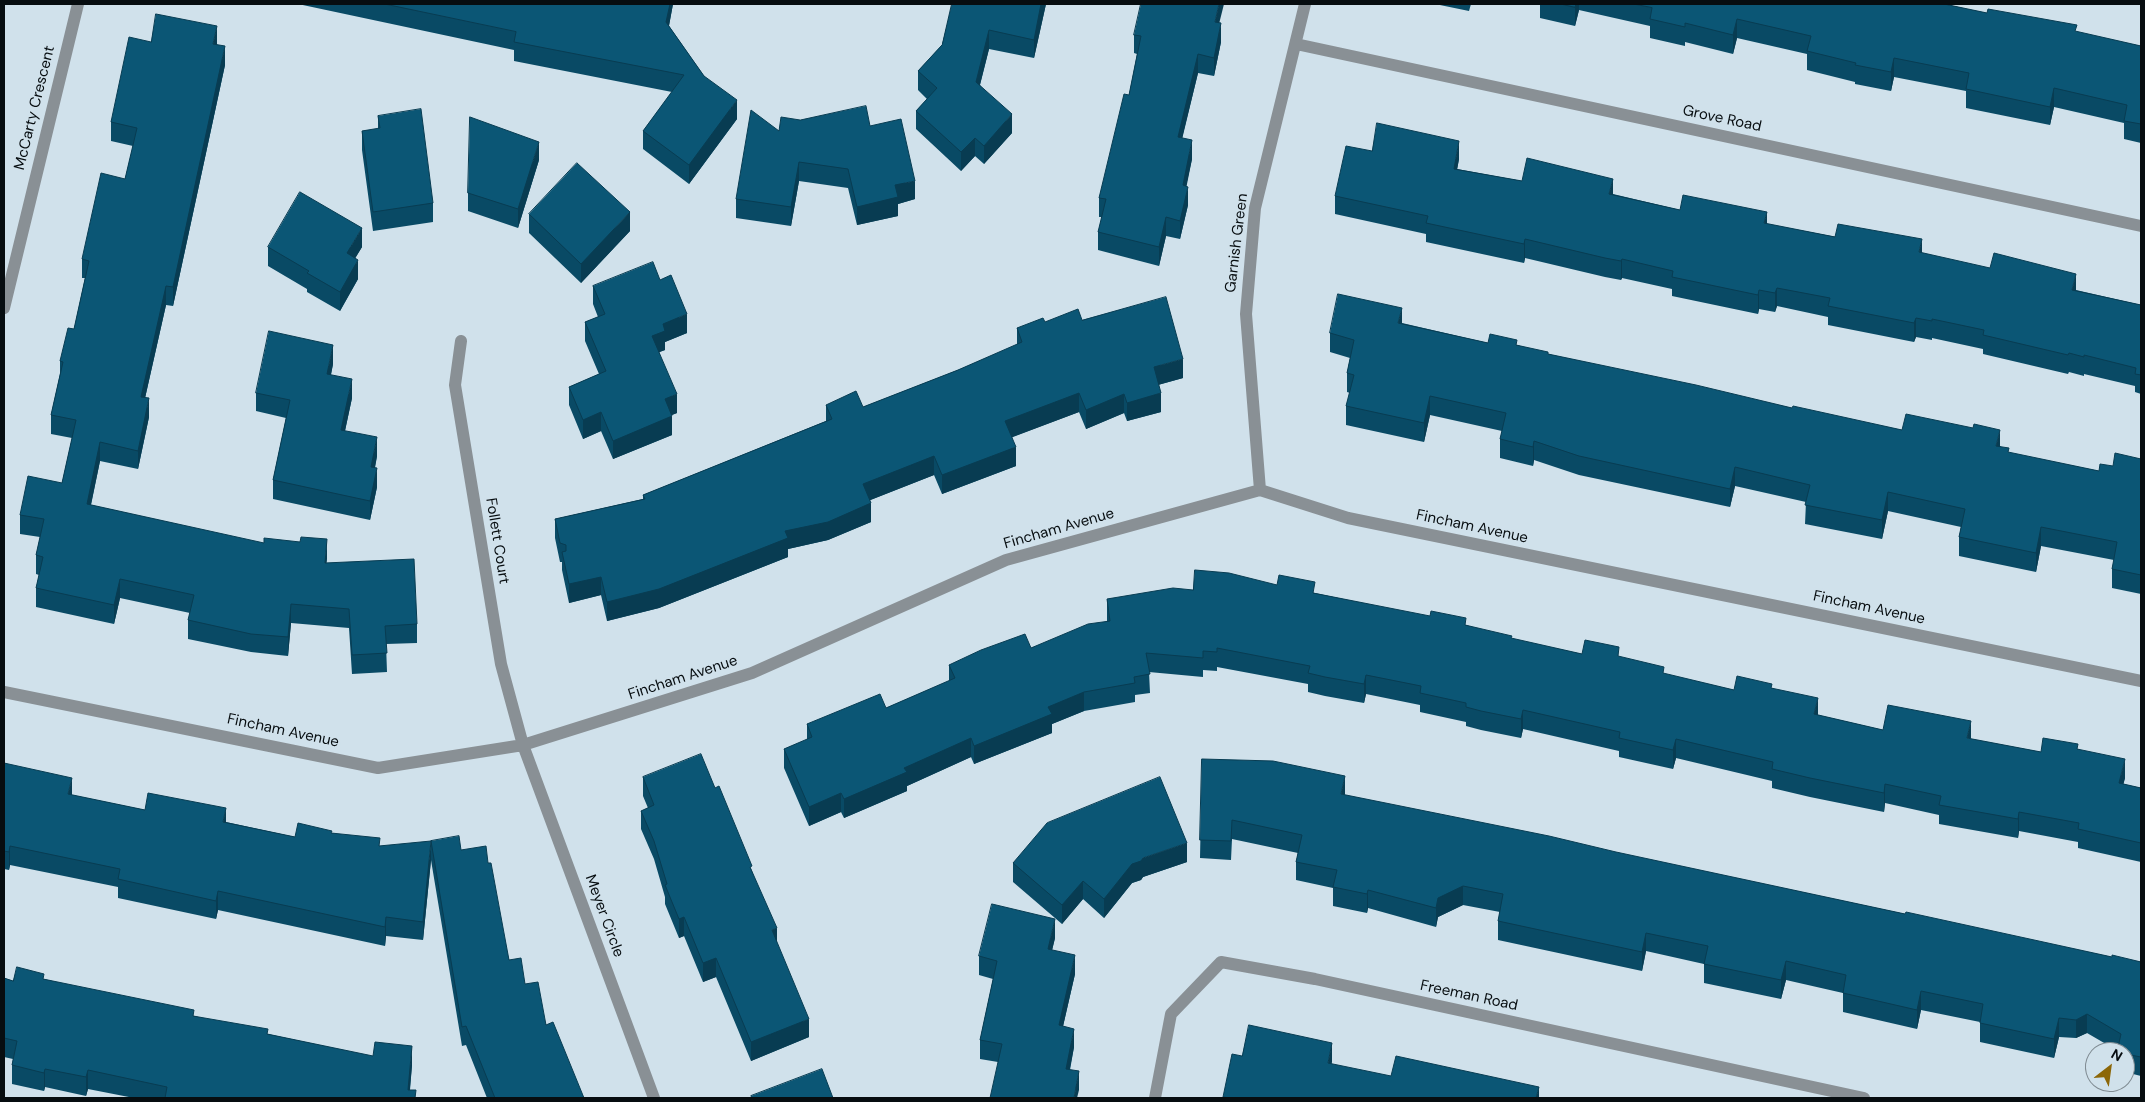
<!DOCTYPE html>
<html>
<head>
<meta charset="utf-8">
<style>
	body { margin:0 }
	#map { position:relative; width:2145px; height:1102px; overflow:hidden; background:#d0e1eb; font-family:"DM Sans",sans-serif }
	canvas { display:block }
	.frame { position:absolute; inset:0; border:5px solid #070d10; pointer-events:none }
	.north { position:absolute; left:2085px; top:1042px; width:50px; height:50px; box-sizing:border-box; background:#d0e1eb; border:1px solid #808c93; border-radius:50%; rotate:30deg; font-size:14px; font-weight:700; line-height:20px; text-align:center; color:#070d10 }
	.north::after { content:''; display:block; margin:auto; width:18px; height:22px; background:#8c6708; clip-path:polygon(50% 0,100% 100%,50% 72%,0 100%) }
</style>
</head>
<body>
<div id="map">
<canvas width="2145" height="1102"></canvas>
<div class="frame"></div>
<div class="north">N</div>
</div>
<script>
const ctx = document.querySelector('canvas').getContext('2d');
ctx.lineJoin = 'round';
function strokePath(path, color, width, dash) {
  ctx.strokeStyle = color;
  ctx.lineWidth = width;
  ctx.lineCap = dash ? 'butt' : 'round';
  ctx.setLineDash(dash || []);
  ctx.stroke(path);
}
function paint(path, color) {
  ctx.fillStyle = color;
  ctx.fill(path, 'evenodd');
}
function write(font, color, halo, rows, align = 'center') {
  ctx.font = font + ' "DM Sans",sans-serif';
  ctx.lineWidth = 5;
  ctx.setLineDash([]);
  ctx.textBaseline = 'middle';
  ctx.strokeStyle = halo;
  ctx.fillStyle = color;
  for (const [text, x, y, turn = 0] of rows) {
    ctx.save();
    ctx.translate(x, y);
    ctx.rotate((+turn || 0) * Math.PI / 180);
    ctx.textAlign = isNaN(turn) ? turn : align;
    if (halo) ctx.strokeText(text, 0, 0);
    ctx.fillText(text, 0, 0);
    ctx.restore();
  }
}
const minor = new Path2D(`
	M1296 44 2141 226
	M4 308 78 4
	M461 341 455 385 501 664 523 745 654 1098
	M1260 490 1246 314 1255 208 1305 4
	M4 692 378 768 523 745 752 673 1006 560 1260 490 1348 518 2141 681
	M1155 1098 1171 1014 1221 962 1315 979 1864 1098`);
const wall = new Path2D(`
	M298 4H673L669 26 704 76 737 119 689 184 643 149V131L672 92 514 61V50Z
	M952 4H1046L1034 58 989 49 980 85 1012 133 984 164 975 156 961 171 916 129V111L927 99 918 90V71L942 45Z
	M1435 4H1471L1469 11Z
	M1540 4H1944L2141 46V143L2124 139V123L2054 107 2050 125 1966 108V91L1894 77 1891 91 1855 84V82L1807 70V54L1737 38 1733 54 1685 42V46L1650 38V26L1579 10 1575 26 1540 18Z
	M1219 23 1221 42 1214 76 1198 73 1182 138 1192 159 1186 186 1188 205 1180 239 1166 236 1159 266 1098 250V232L1102 217H1099V198L1129 95 1137 54 1134 53V35Z
	M151 42 217 44 225 65 173 306 166 305 145 398 149 417 138 469 100 461 91 505 327 558 326 563 417 624V643L386 644 387 672 352 674 349 628 291 623 288 656 251 652 188 639V620L190 613 120 598 114 624 36 607V588L39 575 36 574V555L40 537 20 534V515L62 483 72 438 51 434V415L60 374V361L74 329 85 278H82V259L125 179 133 146 111 141V122Z
	M378 116 433 203V222L373 231 362 150V131L378 129Z
	M800 120 870 126 915 199 898 204V216L857 225 848 188 799 181 791 226 736 218V199L779 131Z
	M1372 151 1459 159 1457 169 1522 181 1613 194 1680 210 1767 224 1922 253 2076 290 2141 305V394L2135 392V386L2084 374V376L2069 372 2068 374 1983 354V349L1932 338V340L1916 337 1914 342 1828 325V317L1777 306 1775 312 1759 309 1758 314 1672 296V289L1622 278 1621 280 1605 277 1525 258 1524 263 1426 242V234L1335 214V196Z
	M539 160 518 228 468 211V193Z
	M529 214 630 231 581 283 529 233Z
	M268 247H362L355 258 358 279 340 311 307 292V289L268 266Z
	M660 280 687 333 665 342V350L659 352 677 413 671 415 672 435 613 459 601 431 583 439 569 405V387L599 374 585 341V322L598 317 593 304V286Z
	M1082 320 1183 378 1158 385 1161 412 1127 421 1124 413 1086 429 1079 412 1012 437 1016 466 942 494 934 475 870 500 871 522 828 540 788 549V557L659 608 607 621 601 595 569 603 562 570V562H560L555 538V519L643 499V495L826 421V405L863 407 958 370 1017 345V328L1045 322Z
	M1402 323 1488 343 1517 345 1548 354 1792 408 1902 430 2000 446 2009 453 2099 471 2141 459V594L2112 588V569L2114 560 2041 546 2036 572 1959 556V537L1961 527 1888 511 1882 539 1805 524 1806 502 1735 486 1730 507 1579 475 1534 460 1533 466 1500 458V439L1502 431 1430 415 1424 442 1346 425V406L1350 393 1347 392V373L1350 358 1330 352V333Z
	M333 364 331 375 352 398 345 431 377 456 375 468 377 487 370 520 273 499V480L286 418 256 411V393Z
	M1277 585 1466 625 1512 639 1582 654 1619 657 1664 674 1734 690 1772 688 1818 715 1883 730 1971 739 2041 752 2078 749 2125 778 2123 784 2141 788V862L2078 848V842L2019 831 2018 838 1939 824V815L1885 803 1884 812 1810 797 1772 788V781L1676 758 1673 769 1619 757V751L1523 729 1521 738 1481 730 1466 726V722L1420 712V705L1366 694 1364 703 1325 696 1308 692V684L1217 667V671L1203 670V677L1149 672 1150 693 1135 695V702L1084 711 1052 724V733L974 764 971 757 907 786V791L844 818 841 812 809 826 784 768V749L807 740V724L886 708 949 681V665L1031 648 1107 621V599L1193 590Z
	M1202 759 1345 795 1905 914 2112 957 2141 962V1076L2125 1072V1052L2118 1051 2087 1033 2076 1038 2059 1037 2054 1058 1980 1042V1022L1921 1010 1917 1029 1843 1012V993L1786 980 1781 999 1704 983V964L1646 951 1642 971 1498 940V921L1500 912 1463 905 1438 917 1436 927 1368 908 1367 913 1333 906V888L1296 880V862L1298 853 1232 839 1231 860 1200 858Z
	M4 763 72 795 145 810 226 822 295 837 332 833 380 846 431 860 423 940 386 936 385 946 218 910 216 919 118 898V887L10 865 9 870 4 869Z
	M643 777 715 788 752 871 809 1037 751 1061 716 977 703 982 684 936 679 938 665 904V897L654 859 641 829V811L648 808 643 796Z
	M431 841 461 850 488 863 509 960 546 1025 584 1098H487L466 1045 462 1046 431 860Z
	M1187 862 1143 877 1141 880 1132 883 1104 918 1083 899 1062 924 1013 882V863Z
	M1055 938 1052 950 1075 974 1063 1026 1074 1047 1070 1070 1079 1090 998 1062 980 1059V1040L993 979 979 975V956Z
	M4 978 13 981 44 979 268 1034 412 1065 410 1090 416 1098H134L88 1089 86 1096 45 1087 44 1091 12 1084V1065L13 1059 4 1057Z`);
const shadedWall = new Path2D(`
	M670 4H673L666 41V22Z
	M1041 4H1046L1034 58V40Z
	M1219 4H1224L1215 40V22Z
	M1576 4H1579V10L1575 26V7Z
	M1737 19V38L1733 54V35Z
	M1221 23V42L1214 76V58Z
	M217 26V45L213 44Z
	M989 30V49L976 100V82Z
	M225 46V65L173 306V287Z
	M1198 54V73L1178 156V137Z
	M1894 58V77L1891 91V72Z
	M2054 88V107L2050 125V107Z
	M737 100V119L689 184V165Z
	M1012 114V133L984 164V146Z
	M975 138V156L961 171V152Z
	M1192 140V159L1183 204V185Z
	M1459 141V159L1454 187V169Z
	M539 142V160L518 228V209Z
	M799 162V181L791 226V207Z
	M1613 179V198L1609 194Z
	M915 181V199L898 204V216L857 225V207L895 185Z
	M1188 187V205L1180 239V221Z
	M630 212V231L581 283V264Z
	M1767 212V230L1764 223Z
	M1166 217V236L1159 266V247Z
	M362 228V247L347 272V253Z
	M1525 239V258L1524 263V244Z
	M1922 239V258L1919 252Z
	M1622 259V278L1621 280V261Z
	M358 260V279L340 311V292Z
	M2076 274V293L2072 290Z
	M166 286V305L141 416V397Z
	M1777 288V306L1775 312V293Z
	M1759 290V309L1758 314V295Z
	M1402 308V327L1398 323Z
	M687 314V333L665 342V350L652 355V336L663 324Z
	M1916 318V337L1914 342V323Z
	M333 345V364L327 393V374Z
	M1183 359V378L1154 386V367Z
	M352 379V398L341 449V430Z
	M1079 393V412L1005 440V421Z
	M1161 393V412L1127 421V403Z
	M677 394V413L665 418V399Z
	M1124 394V413L1086 429V410Z
	M1430 396V415L1424 442V423Z
	M149 398V417L138 469V451Z
	M601 412V431L583 439V420Z
	M672 416V435L613 459V441Z
	M2000 430V449L1996 446Z
	M377 437V456L371 486V467Z
	M1534 441V460L1533 466V447Z
	M100 442V461L87 523V504Z
	M1016 447V466L942 494V475Z
	M934 456V475L863 503V484Z
	M1735 467V486L1730 507V489Z
	M377 468V487L370 520V501Z
	M1888 492V511L1882 539V520Z
	M871 503V522L828 540 788 549V557L659 608 607 621V602L785 531Z
	M2041 527V546L2036 572V553Z
	M327 539V558L325 582V563Z
	M601 577V595L569 603V584Z
	M120 579V598L114 624V605Z
	M291 604V623L288 656V637Z
	M1366 675V694L1364 703V684Z
	M1084 692V711L1052 724V733L974 764V746L1048 707Z
	M1818 698V717L1814 714Z
	M1523 710V729L1521 738V719Z
	M1971 721V739L1967 738Z
	M971 738V757L907 786V791L844 818V799L904 768Z
	M1676 739V758L1673 769V750Z
	M2125 759V778L2119 802V783Z
	M1345 776V795L1341 794Z
	M72 778V797L68 794Z
	M1885 784V803L1884 812V793Z
	M841 793V812L809 826V807Z
	M226 808V826L223 822Z
	M2019 812V831L2018 838V819Z
	M431 841V860L423 940V922Z
	M1187 843V862L1143 877 1141 880 1132 883 1104 918V899L1132 864 1143 858Z
	M10 846V865L9 870V852Z
	M1083 881V899L1062 924V905Z
	M1463 886V905L1438 917 1436 927V908L1438 898Z
	M1368 890V908L1367 913V894Z
	M218 891V910L216 919V901Z
	M386 917V936L385 946V927Z
	M684 917V936L679 938V919Z
	M1055 919V938L1048 967V949Z
	M777 928V947L772 930Z
	M1646 933V951L1642 971V952Z
	M1075 955V974L1059 1044V1025Z
	M716 958V977L703 982V963Z
	M1786 961V980L1781 999V980Z
	M1921 991V1010L1917 1029V1010Z
	M2087 1014V1033L2076 1038V1020Z
	M2059 1018V1037L2054 1058V1039Z
	M809 1019V1037L751 1061V1042Z
	M1074 1029V1047L1066 1088V1069Z
	M1332 1043V1062L1328 1081V1063Z
	M412 1046V1065L409 1098 408 1090Z
	M45 1069V1087L44 1091V1073Z
	M88 1070V1089L86 1096V1077Z
	M1079 1071V1090L1077 1098H1074Z
	M1539 1087V1098H1536Z`);
const building = new Path2D(`
	M385 4H670L666 22 704 76 737 100 689 165 643 131 684 75 514 42 516 32Z
	M952 4H1041L1034 40 989 30 976 82 1012 114 984 146 975 138 961 152 916 111 937 88 918 71 942 45Z
	M1141 4H1219L1215 22 1221 23 1214 58 1198 54 1178 137 1192 140 1183 185 1188 187 1180 221 1166 217 1159 247 1098 232 1106 199 1099 198 1124 94 1129 95 1141 36 1134 35Z
	M1561 4H1576L1575 7Z
	M1634 4H1944L1987 13 1988 9 2077 25 2075 31 2141 46V124L2124 121 2127 105 2054 88 2050 107 1966 89 1969 73 1894 58 1891 72 1855 65 1856 63 1807 51 1811 36 1737 19 1733 35 1685 23V27L1650 19 1652 8Z
	M156 14 217 26 213 44 225 46 173 287 166 286 141 397 149 398 138 451 100 442 87 504 264 543V538L300 542 301 537 327 539 325 563 414 559 417 624 385 626 387 653 352 655 349 609 291 604 288 637 251 634 188 620 194 595 120 579 114 605 36 588 43 557 36 555 44 519 20 515 28 476 62 483 76 420 51 415 63 362 60 361 68 328 74 329 89 261 82 259 101 173 125 179 137 128 111 122 129 37 151 42Z
	M866 106 870 126 901 119 915 181 895 185 898 197 857 207 848 169 799 162 791 207 736 199 751 110 779 131 781 117 800 120Z
	M421 109 433 203 373 212 362 131 380 128 378 116Z
	M470 117 539 142 518 209 468 193Z
	M1377 123 1459 141 1454 169 1522 181 1527 158 1613 179 1609 194 1680 210 1683 195 1767 212 1764 223 1835 237 1838 224 1922 239 1919 252 1990 268 1994 253 2076 274 2072 290 2141 305V375L2135 374 2136 368 2084 355V357L2069 353 2068 355 1983 335 1984 330 1932 319V321L1916 318 1914 323 1828 306 1830 298 1777 288 1775 293 1759 290 1758 295 1672 277 1673 271 1622 259 1621 261 1605 258 1525 239 1524 244 1426 223 1428 216 1335 196 1346 146 1372 151Z
	M577 163 630 212 581 264 529 214Z
	M300 192 362 228 347 253 358 260 340 292 307 273 309 271 268 247Z
	M653 262 660 280 671 275 687 314 663 324 665 331 652 336 677 394 665 399 672 416 613 441 601 412 583 420 569 387 606 371 585 322 605 314 593 286Z
	M1338 294 1402 308 1398 323 1488 343 1490 334 1517 340 1516 345 1548 352V354L1696 385 1792 408 1793 406 1902 430 1906 414 1973 428 1974 424 2000 430 1996 446 2009 448 2008 452 2099 471 2100 464 2113 466 2115 453 2141 459V575L2112 569 2117 542 2041 527 2036 553 1959 537 1965 509 1888 492 1882 520 1805 505 1810 485 1735 467 1730 489 1579 456 1534 441 1533 447 1500 439 1506 413 1430 396 1424 423 1346 406 1354 375 1347 373 1354 340 1330 333Z
	M1166 297 1183 359 1154 367 1161 393 1127 403 1124 394 1086 410 1079 393 1005 421 1016 447 942 475 934 456 863 484 871 503 828 522 785 531 788 538 659 589 607 602 601 577 569 584 562 552 566 551V545L560 543 555 519 645 499 643 495 832 419 826 405 856 391 863 407 958 370 1022 342 1017 328 1043 318 1045 322 1078 309 1082 320Z
	M269 331 333 345 327 374 352 379 341 430 377 437 371 467 377 468 370 501 273 480 290 400 256 393Z
	M1195 570 1229 573 1277 585 1279 575 1315 582 1313 593 1430 616 1431 611 1466 618 1465 625 1512 636 1511 638 1582 654 1585 640 1619 647 1618 656 1664 667 1663 673 1734 690 1737 676 1772 684 1771 688 1818 698 1814 714 1883 730 1888 705 1971 721 1967 738 2041 752 2043 738 2078 744 2077 749 2125 759 2119 783 2141 788V843L2078 829 2079 823 2019 812 2018 819 1939 805 1941 796 1885 784 1884 793 1810 778 1772 769 1773 762 1676 739 1673 750 1619 738 1620 732 1523 710 1521 719 1481 711 1466 707V703L1420 693 1421 686 1366 675 1364 684 1325 677 1308 673 1310 666 1217 648V652L1203 651V658L1146 653 1150 674 1134 677 1135 683 1084 692 1048 707 1052 714 974 746 971 738 904 768 907 772 844 799 841 793 809 807 784 749 812 737 807 724 880 694 886 708 955 678 949 665 981 650 1025 634 1031 648 1088 624 1110 621 1107 599 1173 588 1193 590Z
	M701 754 715 788 719 786 752 866 750 867 777 928 772 930 809 1019 751 1042 716 958 703 963 684 917 679 919 665 885 667 884 654 841 641 811 654 805 643 777Z
	M1202 759 1273 761 1345 776 1341 794 1549 836 1616 852 1905 914 1906 912 2112 957V955L2141 962V1057L2125 1054V1052H2117L2121 1034 2087 1014 2076 1020 2059 1018 2054 1039 1980 1023 1983 1004 1921 991 1917 1010 1843 993 1846 975 1786 961 1781 980 1704 964 1708 946 1646 933 1642 952 1498 921 1503 894 1463 886 1438 898 1436 908 1368 890 1367 894 1333 887 1337 870 1296 862 1302 835 1232 820 1231 841 1200 840Z
	M4 763 72 778 68 794 145 810 148 793 226 808 223 822 295 837 298 823 332 831 331 833 380 838 379 846 431 841 423 922 386 917 385 927 218 891 216 901 118 879 120 869 10 846 9 852 4 851Z
	M1160 777 1187 843 1143 858 1141 861 1132 864 1104 899 1083 881 1062 905 1013 863 1047 823Z
	M459 836 461 850 486 846 488 863H491L509 960 521 958 525 984 538 982 546 1025 553 1022 584 1098H495L466 1026 462 1027 431 841Z
	M992 904 1055 919 1048 949 1075 955 1059 1025 1074 1029 1066 1069 1079 1071 1074 1098H990L1002 1044 980 1040 997 961 979 956Z
	M17 967 44 974 43 979 194 1010 193 1016 268 1029 267 1034 373 1056 375 1042 412 1046 408 1090H416L415 1098H165L167 1087 88 1070 86 1077 45 1069 44 1073 12 1065 17 1041 4 1038V978L13 981Z
	M1249 1025 1332 1043 1328 1063 1391 1076 1396 1056 1539 1087 1536 1098H1229L1223 1097 1232 1054 1242 1056Z
	M822 1069 833 1098H752L751 1096Z`);
const streetNames = [
	["McCarty Crescent",35,108,-76],
	["Grove Road",1722,119,12],
	["Garnish Green",1237,243,-83],
	["Fincham Avenue",1472,527,12],
	["Fincham Avenue",1059,529,-16],
	["Follett Court",497,541,81],
	["Fincham Avenue",1869,608,12],
	["Fincham Avenue",683,678,-18],
	["Fincham Avenue",283,731,12],
	["Meyer Circle",604,916,70],
	["Freeman Road",1469,996,12]
];
strokePath(minor, '#899095', 12);
paint(wall, '#094a65');
paint(shadedWall, '#083c52');
paint(building, '#0b5675');
strokePath(building, '#083c52', 1);
write('15px', '#070d10', '#d0e1eb', streetNames);
</script>
</body>
</html>
